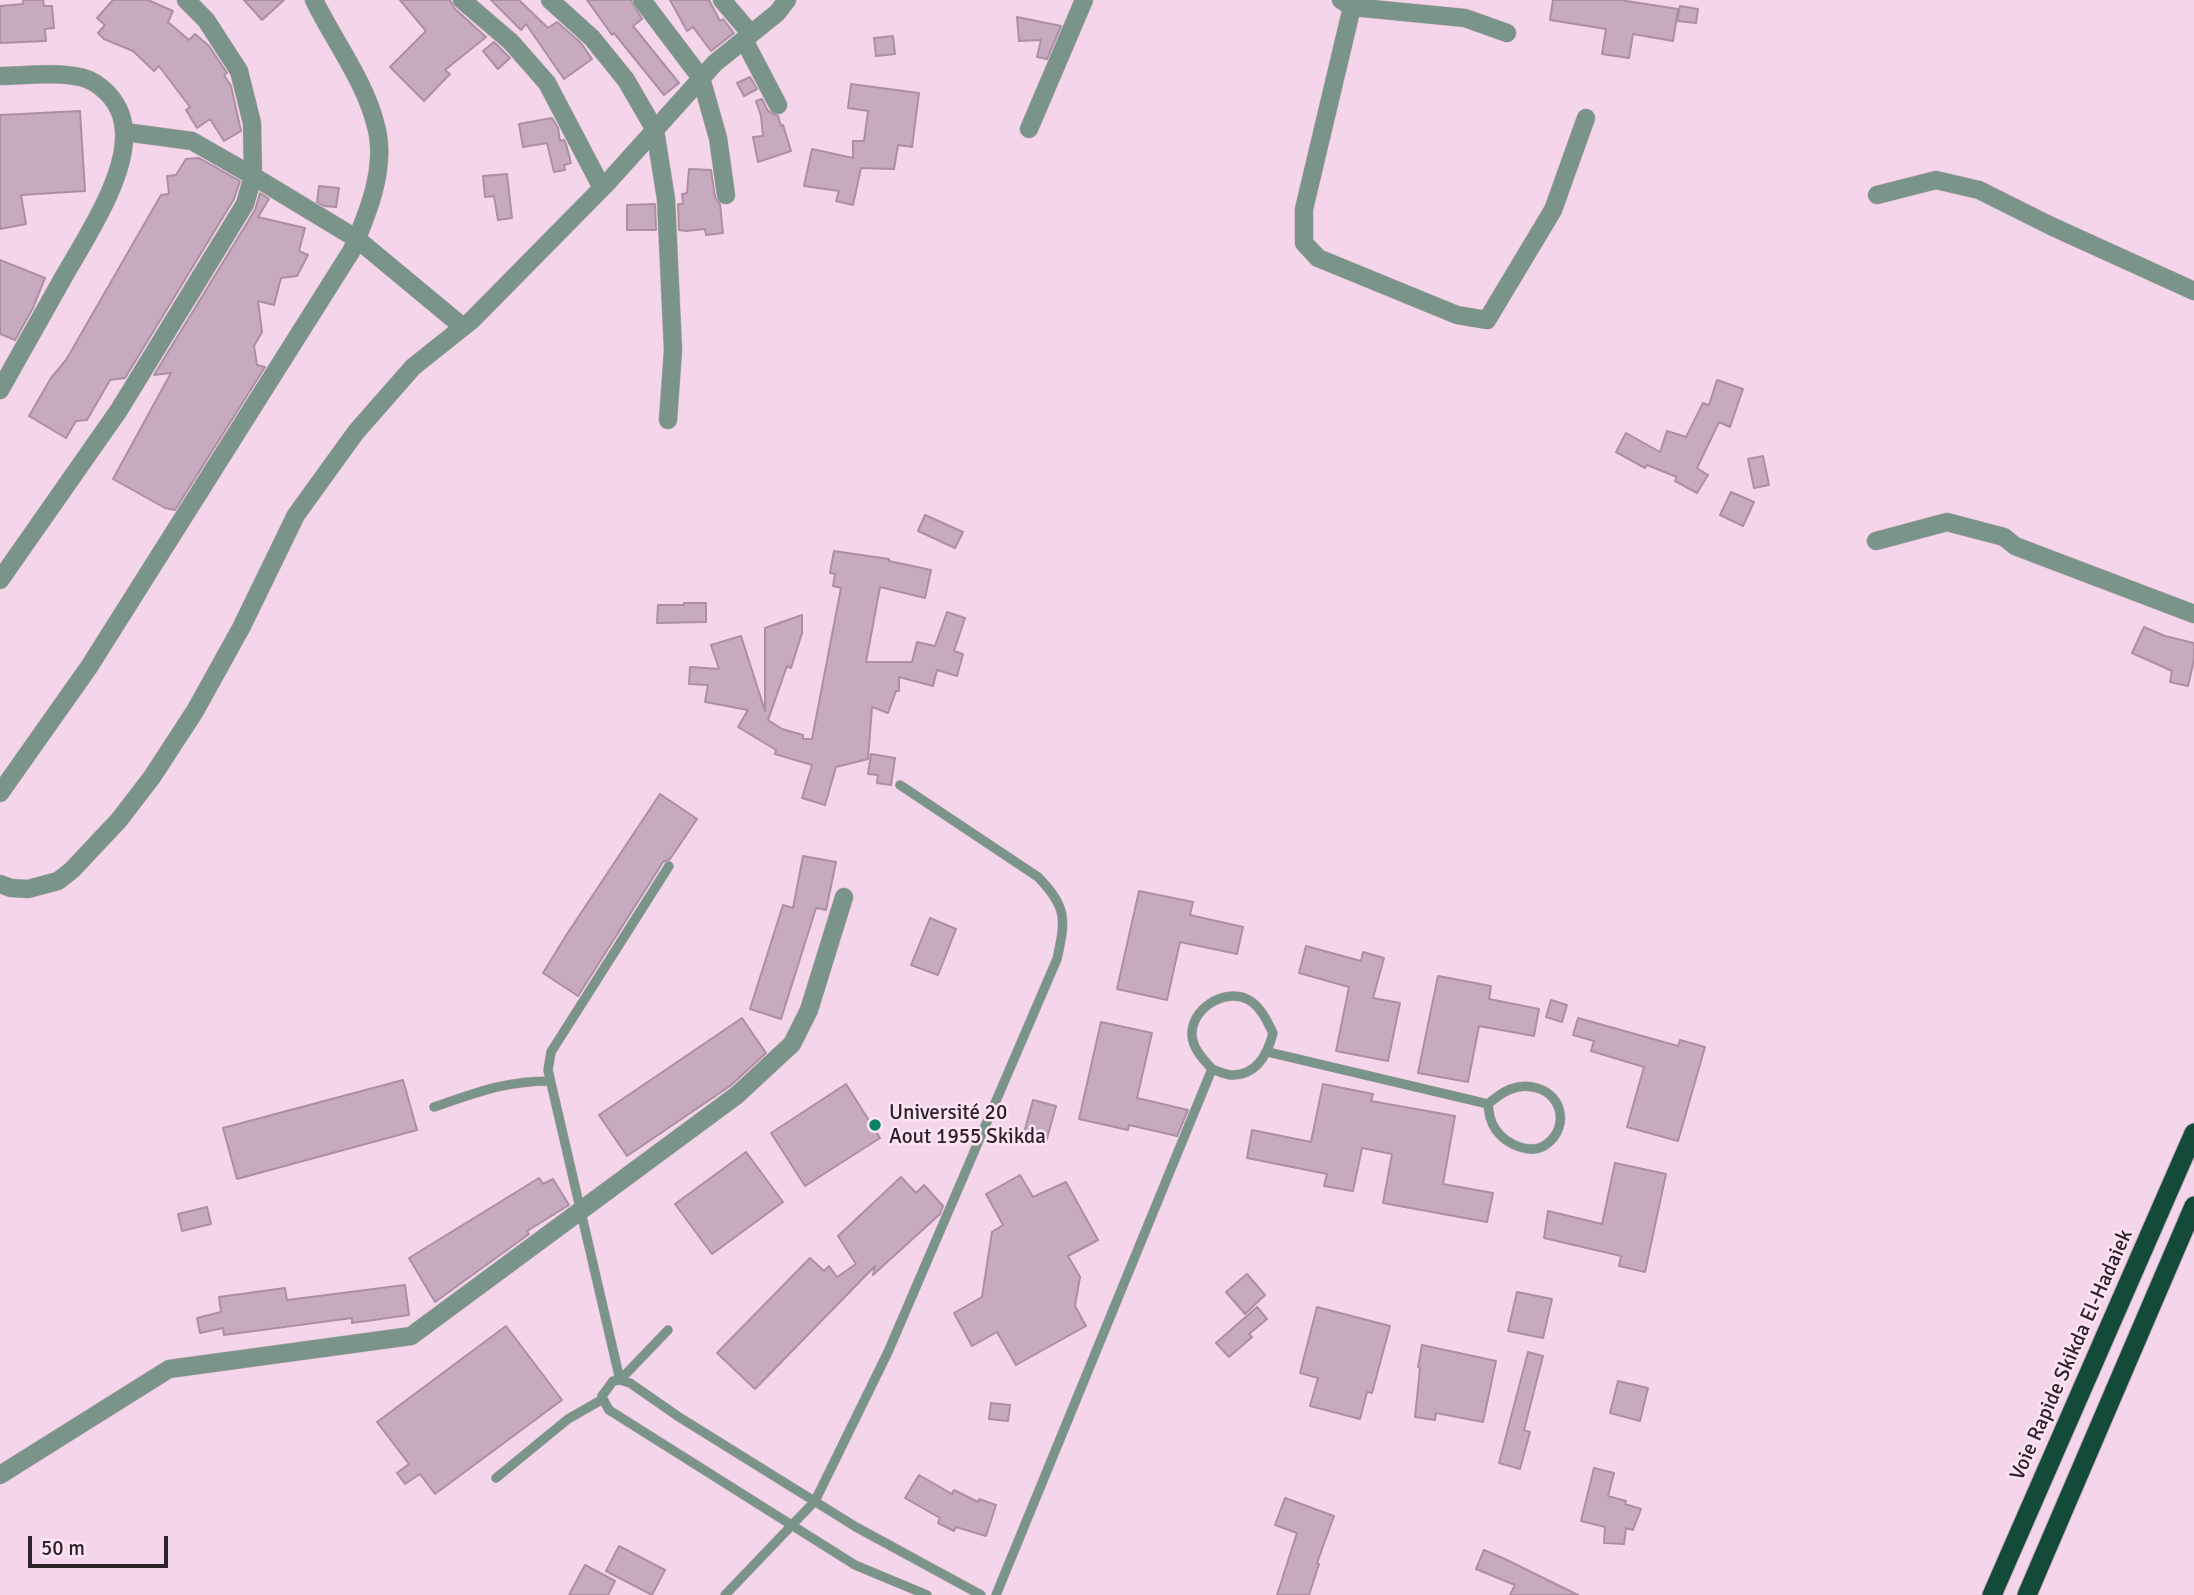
<!DOCTYPE html>
<html>
<head>
<meta charset="utf-8">
<style>
	body { margin:0 }
	#map { position:relative; width:2194px; height:1595px; overflow:hidden; background:#f4d5e9; font-family:Signika,sans-serif }
	canvas { display:block }
	.scale { position:absolute; left:28px; top:1536px; width:140px; height:32px; box-sizing:border-box; border:4px solid #2e232b; border-top:0; padding-left:9px; font-size:21px; line-height:24px; white-space:nowrap; color:#2e232b; -webkit-text-stroke:5px #fde4f4; paint-order:stroke }
</style>
</head>
<body>
<div id="map">
<canvas width="2194" height="1595"></canvas>
<div class="scale">50 m</div>
</div>
<script>
const ctx = document.querySelector('canvas').getContext('2d');
ctx.lineJoin = 'round';
function paint(path, color) {
  ctx.fillStyle = color;
  ctx.fill(path, 'evenodd');
}
function strokePath(path, color, width, dash) {
  ctx.strokeStyle = color;
  ctx.lineWidth = width;
  ctx.lineCap = dash ? 'butt' : 'round';
  ctx.setLineDash(dash || []);
  ctx.stroke(path);
}
function write(font, color, halo, rows, align = 'center') {
  ctx.font = font + ' Signika,sans-serif';
  ctx.lineWidth = 5;
  ctx.setLineDash([]);
  ctx.textBaseline = 'middle';
  ctx.strokeStyle = halo;
  ctx.fillStyle = color;
  for (const [text, x, y, turn = 0] of rows) {
    ctx.save();
    ctx.translate(x, y);
    ctx.rotate((+turn || 0) * Math.PI / 180);
    ctx.textAlign = isNaN(turn) ? turn : align;
    if (halo) ctx.strokeText(text, 0, 0);
    ctx.fillText(text, 0, 0);
    ctx.restore();
  }
}
const building = new Path2D(`
	M23 0H43L44 6H52L54 28 45 29 46 41 0 43V6L23 4Z
	M113 0H148L173 11 168 22 189 40 195 34 209 46 227 73 224 75 231 86 241 131 224 141 210 119 197 128 186 110 190 107 159 66 154 71 133 51 104 39 98 33 105 25 97 18Z
	M244 0H284L262 20Z
	M400 0H450L455 9 486 37 445 70 450 74 424 101 390 67 426 31Z
	M491 0H519L548 28 557 22 581 43 592 59 564 79 526 24 521 30Z
	M587 0H631L642 19 633 26 679 83 664 95 614 33 612 35Z
	M670 0H709L720 21 723 19 734 33 711 51 693 27 687 31Z
	M1553 0H1620L1678 9 1673 41 1633 34 1629 58 1602 54 1606 29 1550 20Z
	M1680 6 1698 9 1696 23 1677 21Z
	M1017 17 1061 26 1047 59 1037 57 1041 40 1019 41Z
	M893 36 895 54 876 56 874 38Z
	M494 42 510 58 498 69 483 51Z
	M750 77 757 89 744 96 737 83Z
	M851 84 919 93 912 147 898 145 894 169 861 168 853 205 836 201 839 191 804 186 812 149 853 158V141H864L868 111 848 108Z
	M762 99 768 111 778 116 781 126 783 125 791 151 758 162 753 137 763 136 761 116 756 101Z
	M80 111 85 191 21 195 26 224 0 229V115Z
	M552 118 558 128 560 141 564 140 566 144 571 163 564 165 565 170 554 172 547 143 523 147 519 124Z
	M199 158 240 181 234 199 125 378 110 380 87 420 76 421 66 438 29 416 51 378 66 360 161 195 169 194 167 176 176 175 186 159Z
	M689 169 711 170 715 197 720 204 723 233 706 235 705 229 686 231 679 230 678 204H683L682 194 687 193Z
	M507 174 512 218 498 220 494 196 485 197 483 176Z
	M319 186 339 188 336 207 324 206 317 202Z
	M260 193 269 199 258 217 305 228 299 251 308 255 297 276 281 278 274 305 258 301 262 332 254 346 257 365 265 367 175 510 165 508 113 479 171 373 154 375 255 210Z
	M655 204 656 230H627V205Z
	M0 260 45 278 33 308 15 340 0 334Z
	M1717 380 1743 389 1730 427 1719 422 1697 468 1708 475 1697 493 1675 481 1677 477 1647 465 1645 468 1616 452 1626 433 1660 452 1667 431 1686 437 1703 403 1709 405Z
	M1763 456 1769 485 1754 488 1748 459Z
	M1731 492 1754 502 1743 526 1720 515Z
	M925 515 963 532 955 548 918 531Z
	M834 551 889 559V561L931 570 925 598 880 587 866 662H912L917 642 935 646 947 612 965 618 954 651 963 654 957 676 937 670 933 686 899 677V691H896L888 713 872 707 868 759 836 767 825 805 802 798 812 765 775 754 776 750 738 727 748 710 705 702 708 685 689 684 690 667 719 669 711 645 741 636 765 711V628L802 615V633L791 668 787 666 768 720 782 729 803 735V739H812L841 588 833 586 835 574 830 573Z
	M684 603H706V622L657 623 658 605H684Z
	M2144 627 2165 636 2194 643V660L2188 686 2170 682 2172 671 2132 653Z
	M871 754 895 758 891 785 877 783 878 775 868 774Z
	M660 794 697 819 670 859 663 862 578 996 543 973 567 934Z
	M803 856 836 862 826 910 816 908 781 1019 750 1009 783 905 793 908Z
	M1139 891 1193 902 1190 915 1243 927 1237 954 1180 942 1167 1000 1117 989Z
	M930 918 956 929 938 975 911 965Z
	M1306 946 1361 961 1363 952 1384 958 1373 998 1400 1003 1388 1061 1336 1051 1349 987 1299 973Z
	M1438 976 1491 986 1489 999 1539 1009 1534 1036 1479 1026 1468 1082 1418 1073Z
	M1551 1000 1567 1005 1562 1022 1546 1017Z
	M742 1018 766 1053 730 1086 627 1156 599 1115Z
	M1578 1018 1678 1046 1680 1040 1705 1047 1678 1141 1627 1127 1644 1067 1591 1051 1594 1041 1573 1035Z
	M1101 1022 1152 1033 1137 1098 1188 1110 1177 1136 1129 1125 1128 1130 1079 1119Z
	M403 1080 417 1130 237 1179 223 1128Z
	M846 1084 880 1138 805 1186 771 1133Z
	M1323 1084 1373 1094 1371 1101 1455 1116 1443 1184 1493 1193 1487 1222 1383 1203 1392 1154 1362 1148 1353 1191 1324 1186 1327 1174 1247 1158 1252 1130 1311 1142Z
	M1033 1100 1056 1106 1046 1142 1023 1136Z
	M746 1152 783 1202 712 1254 675 1204Z
	M1615 1163 1666 1174 1645 1272 1619 1266 1621 1256 1544 1238 1548 1211 1602 1224Z
	M1020 1175 1033 1197 1066 1182 1098 1240 1068 1256 1080 1277 1075 1306 1086 1326 1016 1365 997 1332 972 1346 954 1313 982 1297 992 1232 1003 1225 986 1194Z
	M901 1177 916 1193 924 1185 943 1206 940 1214 873 1275 875 1266 755 1389 717 1353 810 1258 824 1271 829 1266 837 1277 856 1264 838 1236Z
	M539 1178 543 1184 553 1179 569 1205 527 1231 529 1234 435 1302 409 1258Z
	M207 1207 211 1224 182 1231 178 1214Z
	M1247 1274 1265 1295 1245 1314 1226 1292Z
	M405 1285 409 1315 352 1323V1318L224 1335 223 1328 200 1333 197 1318 221 1312 219 1297 285 1288 287 1300Z
	M1517 1292 1552 1299 1543 1338 1508 1331Z
	M1257 1307 1267 1319 1249 1334 1252 1337 1229 1357 1216 1343Z
	M1317 1307 1390 1326 1372 1393 1367 1392 1360 1419 1310 1406 1318 1378 1300 1373Z
	M506 1326 562 1400 435 1494 420 1474 405 1484 397 1473 409 1464 377 1422Z
	M1422 1345 1496 1361 1483 1422 1436 1413 1435 1420 1415 1417 1420 1368 1418 1367Z
	M1528 1352 1543 1356 1524 1430 1530 1432 1520 1469 1499 1463Z
	M1618 1381 1648 1388 1640 1421 1610 1413Z
	M991 1403 1010 1405 1008 1421 989 1419Z
	M1594 1468 1614 1473 1608 1496 1626 1501 1625 1504 1641 1509 1633 1530 1626 1528 1624 1544 1604 1543 1605 1527 1581 1521Z
	M919 1475 952 1494 954 1490 978 1502 979 1499 996 1505 986 1536 956 1527 954 1531 938 1523 940 1518 905 1498Z
	M1285 1498 1334 1516 1317 1563 1319 1564 1309 1595H1277L1297 1533 1275 1525Z
	M619 1546 665 1570 652 1595 606 1571Z
	M1484 1550 1505 1559 1578 1595H1510L1515 1585 1476 1569Z
	M585 1565 615 1581 608 1595H569Z`);
const service = new Path2D(`
	M1268 1052 1488 1104C1502 1092 1517 1082 1537 1088 1562 1095 1569 1126 1548 1143 1532 1157 1506 1144 1496 1130 1490 1122 1489 1113 1488 1104
	M434 1107C476 1093 504 1081 550 1081
	M620 1380 548 1070 551 1052 669 866
	M620 1380 630 1383 679 1417 856 1527 981 1595
	M603 1399 609 1410 855 1565 927 1595
	M496 1478 568 1419 603 1399 602 1396 613 1381 620 1380 668 1330
	M725 1595 815 1501 888 1352 1057 959C1066 919 1067 907 1038 877L900 785
	M996 1595 1212 1069C1204 1060 1193 1049 1192 1036 1190 1010 1223 988 1247 999 1260 1005 1267 1021 1273 1033 1268 1053 1258 1074 1234 1075 1227 1076 1218 1071 1212 1069`);
const minor = new Path2D(`
	M462 0 511 42 547 83 602 188
	M550 0 592 38 626 80 655 130 666 199 673 350 668 420
	M642 0 701 78 718 138 726 195
	M722 0 751 34
	M1341 0 1352 7 1465 18 1507 33
	M1352 7 1304 209V243L1318 258 1457 315 1487 320 1553 210 1586 118
	M744 40 778 105
	M0 76C26 76 73 69 95 83 112 94 123 111 124 131 127 177 85 239 63 278 42 315 21 352 0 390
	M1029 129 1084 0
	M125 132 192 141 253 176 357 239 463 327
	M1877 195 1936 180 1979 190 2051 226 2194 291
	M1876 541 1947 522 2004 537 2015 546 2194 614
	M0 580 119 410 245 204 253 176 252 123 239 71 206 20 186 0
	M0 793 89 667 352 250C368 213 387 167 376 126 365 81 334 41 314 0
	M0 884 11 888 28 889 58 881 72 870 119 820 152 777 195 711 241 628 296 515 356 432 413 367 472 320 608 182 715 63 777 13 787 0
	M0 1475 169 1369 411 1336 737 1095 792 1044 809 1010 844 897`);
const trunk = new Path2D(`
	M1992 1595 2194 1133
	M2027 1595 2194 1206`);
const markers = [
	[875,1125,7,"#0a8262"]
];
const poiNames = [
	["Université 20",889,1113],
	["Aout 1955 Skikda",889,1137]
];
const streetNames = [
	["Voie Rapide Skikda El-Hadaiek",2072,1355,-66]
];
paint(building, '#c7aabe');
strokePath(building, '#ac8fa2', 2);
strokePath(service, '#ccb1c3', 10);
strokePath(minor, '#ccb1c3', 19);
strokePath(trunk, '#ccb1c3', 21);
strokePath(service, '#7a9489', 9);
strokePath(minor, '#7a9489', 18);
strokePath(trunk, '#144a39', 19);
for (const [x, y, r, color] of markers) {
  const dot = new Path2D();
  dot.arc(x, y, r, 0, 2 * Math.PI);
  ctx.fillStyle = color;
  ctx.fill(dot);
  strokePath(dot, '#fde4f4', 2.5);
}
write('21px', '#2e232b', '#fde4f4', poiNames, 'left');
write('21px', '#2e232b', '#fde4f4', streetNames);
</script>
</body>
</html>
